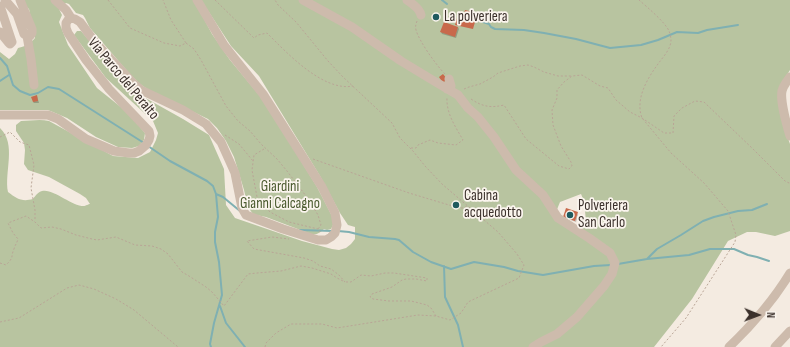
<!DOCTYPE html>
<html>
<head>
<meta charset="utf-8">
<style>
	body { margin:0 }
	#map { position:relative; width:790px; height:347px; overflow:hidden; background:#f4ebe1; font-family:"Sofia Sans Condensed",sans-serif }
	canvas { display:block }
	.north { position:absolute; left:738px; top:295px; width:40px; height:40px; -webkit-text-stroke:3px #fbf5ee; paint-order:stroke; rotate:91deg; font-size:11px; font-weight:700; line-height:16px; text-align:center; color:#3b302b }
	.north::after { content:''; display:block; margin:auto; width:14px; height:18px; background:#3b302b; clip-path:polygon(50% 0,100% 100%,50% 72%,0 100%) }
</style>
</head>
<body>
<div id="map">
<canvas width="790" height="347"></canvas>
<div class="north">N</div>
</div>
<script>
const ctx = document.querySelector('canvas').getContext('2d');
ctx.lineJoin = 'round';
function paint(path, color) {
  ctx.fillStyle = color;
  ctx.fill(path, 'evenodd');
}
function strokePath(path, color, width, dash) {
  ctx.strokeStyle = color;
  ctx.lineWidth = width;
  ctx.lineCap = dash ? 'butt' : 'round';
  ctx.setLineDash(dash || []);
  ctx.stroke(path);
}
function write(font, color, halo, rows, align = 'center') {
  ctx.font = font + ' "Sofia Sans Condensed",sans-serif';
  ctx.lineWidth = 3.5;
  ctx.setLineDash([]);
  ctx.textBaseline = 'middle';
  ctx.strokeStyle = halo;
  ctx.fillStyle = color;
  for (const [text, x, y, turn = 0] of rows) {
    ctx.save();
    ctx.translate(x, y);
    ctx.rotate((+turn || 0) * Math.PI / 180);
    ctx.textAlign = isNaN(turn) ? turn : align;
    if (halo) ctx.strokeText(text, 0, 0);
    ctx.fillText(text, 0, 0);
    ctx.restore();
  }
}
const green = new Path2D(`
	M19 0H194L212 34 230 60 264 101 317 187 333 218V225L331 229 327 230 324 229C320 233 317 235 311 234L266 217 256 215 253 214 248 207 244 190 234 157 226 141 217 128 208 119 150 91 140 84 128 72 90 28 85 18 83 15 76 13 69 4 66 3 61 6 59 9 62 15 59 22 68 45 97 88 127 112 145 133 144 140 139 146 132 148 118 147 96 137 67 118 48 110H0V52L9 59 15 54 18 48C26 46 30 44 35 38L29 9Z
	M201 0H790V70L779 88 784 127 790 144V231L775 236 756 232H747L728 241 692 299 654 347H0V128C17 144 4 172 8 192 17 199 22 202 33 199 35 196 38 192 42 191 53 188 71 206 84 206 85 206 89 204 90 204L86 198 80 194 49 177 28 170 24 164 25 150 24 143 16 131V125L21 121C31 121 39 119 49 121L113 156 138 158 150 152 156 140 158 133 153 121 106 78 74 35 77 31H81L133 91 183 119 209 135 224 169 226 205 235 218 302 241 332 249 339 250 346 248 351 244 355 239V227L348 225 340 213 320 176 259 76 231 46ZM581 194 584 201 586 221 578 234 554 217 560 202Z`);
const shadow = new Path2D(`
	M458 27 459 29 456 38 442 34 441 32Z
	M37 96 39 103H34L33 102Z
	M577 213 578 215 576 222 565 218Z`);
const stream = new Path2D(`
	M442 0 447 4
	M477 20 489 24 491 27 495 29 524 30 544 33 576 39 610 48 641 45 658 40 677 32 698 33 707 30 738 25
	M0 58 7 66 13 85 20 91 30 95 38 93 48 87 59 89 144 143
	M0 81 9 75
	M148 146 170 161 207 181 213 186 216 194 218 217 215 232V242L219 262 222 295 214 323 210 344 211 347
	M216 194 223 197 240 211
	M300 230 333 231
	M338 231 349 232 369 237 395 239 399 240 413 252 431 262 451 269 474 262 504 267 518 271 543 275 594 266 611 265
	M647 259 657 249 681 235 703 221 714 217 738 211 752 210 767 204
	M618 264 647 259 689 255 710 249H734L748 255 757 257 769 261
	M444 266 445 297 458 325 463 347
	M220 306 226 323 245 347`);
const building = new Path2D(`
	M465 10 473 12 471 20 463 18Z
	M457 18 475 22 473 29 455 25Z
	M444 22 458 27 455 37 440 32Z
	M443 74 447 79 443 83 439 77Z
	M37 95 38 101 33 102 31 97Z
	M566 208 578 212 575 221 563 217Z`);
const path = new Path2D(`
	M108 0 130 28 164 43 180 46 186 43 171 20 163 0
	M215 0 254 38 258 35 267 33C286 52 323 92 353 86
	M639 0C647 7 665 22 669 31 670 33 671 38 671 40 671 49 663 57 658 64 647 79 635 99 642 118L671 153 704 183 728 211 736 235 735 242 686 318 661 347
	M417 21C416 24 415 26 416 30 419 41 436 65 445 74
	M186 43 194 49 201 60 226 106 238 121 250 131 261 144 277 159 287 171 309 200 318 215 321 225 318 229 320 232
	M464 89 469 87 480 84 493 77 498 73 520 66 528 65 534 67 544 72 558 76H571
	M471 99C483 107 491 108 504 105L526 139 559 166 569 169 572 166 571 162 561 146 553 125 552 110 557 98V90L564 82 572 76 582 75 600 86 608 88 616 100 630 112 642 118 664 133H673L674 116 682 108 695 101 704 102 753 149 785 181 789 183H790
	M225 135 239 144 253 161
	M0 137 10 132 20 142 29 145 34 165 31 188 35 210V221
	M411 148H416L418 145 430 140 438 143 456 145 463 140C455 126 446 113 447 97
	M264 149 254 155 252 170 257 197 270 212 289 222 318 229
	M313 159 409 193 459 208H464L467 206
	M0 263 6 265C15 256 10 258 14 249 15 245 17 243 18 239L13 233 8 223 26 216 35 222 41 228 52 227 61 229 76 235 92 239 97 240 116 237 135 245 152 246 161 249 168 254 182 272 189 276 206 287 212 292 224 306 248 274 257 273 281 271 301 266 312 268 331 274 337 278 345 282 339 275 331 269 320 266 313 261 304 258 254 249 247 241 272 237 289 239
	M346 282H351L361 275 371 276 385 273H394L427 278V281L416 279H406L402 280 392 287 372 294 370 297 373 299 389 301H411L427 305 431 308 436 316
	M0 322 19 318 67 288 79 285 94 289 116 299 134 310 178 347
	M265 347 266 343 276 333 291 324H322L337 328 418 315 436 316 450 320 461 313 468 302 519 278 524 265 517 254 498 232 442 184 425 166 413 151 400 138 392 123 343 77 328 61 296 22 278 5 275 0`);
const minor = new Path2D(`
	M5 0 17 14 24 34 27 36H30L32 33V29L20 0
	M55 0 66 10 71 18
	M303 0 352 27 401 61 434 81 458 95 468 108 478 117 494 137 516 170 543 195 558 218 589 238 610 253 615 263 612 274 604 286 577 317 557 334 541 342 533 347
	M407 0C413 4 420 9 421 15
	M0 6 12 42 10 44 8 42 0 32
	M27 36 31 59 34 85
	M790 77C787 81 783 86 782 91 780 100 787 126 790 136
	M447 89 451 86 449 79
	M0 115H48L58 119 86 139 114 151 129 153H134L139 151 146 145 149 140 150 136 149 131 109 89 86 60 68 33 66 28V23L68 20 71 18 75 19 80 22 95 42 134 84 141 90 183 110 206 124 221 142 235 173 242 208 246 215 283 229 318 240H326L331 237 335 233 337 225 335 213 322 187 263 94 235 59 224 45 197 0
	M729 347C753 324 773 301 790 273
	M775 347 790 331`);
const markers = [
	[436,17,4,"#1f5a5e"],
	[456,205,4,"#1f5a5e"],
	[570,215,4,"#1f5a5e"]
];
const poiNames = [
	["La polveriera",444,17],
	["Cabina",464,196],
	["acquedotto",464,213],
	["Polveriera",578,206],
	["San Carlo",578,223]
];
const streetNames = [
	["Via Parco del Peralto",123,79,50]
];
const parkNames = [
	["Giardini",280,187],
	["Gianni Calcagno",280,204]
];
paint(green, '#b8c4a0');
paint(shadow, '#0003');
strokePath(stream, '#7fb0b2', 2);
paint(building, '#c8694b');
strokePath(path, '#b9a596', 1, [2, 2]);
strokePath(minor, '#cdbbac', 9);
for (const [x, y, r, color] of markers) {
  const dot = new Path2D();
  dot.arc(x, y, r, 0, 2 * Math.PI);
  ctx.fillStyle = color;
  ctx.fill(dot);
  strokePath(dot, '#fbf5ee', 1.5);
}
write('15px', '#3b302b', '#fbf5ee', poiNames, 'left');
write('15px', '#3b302b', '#fbf5ee', streetNames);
write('15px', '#4a5a2e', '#fbf5ee', parkNames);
</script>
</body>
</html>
